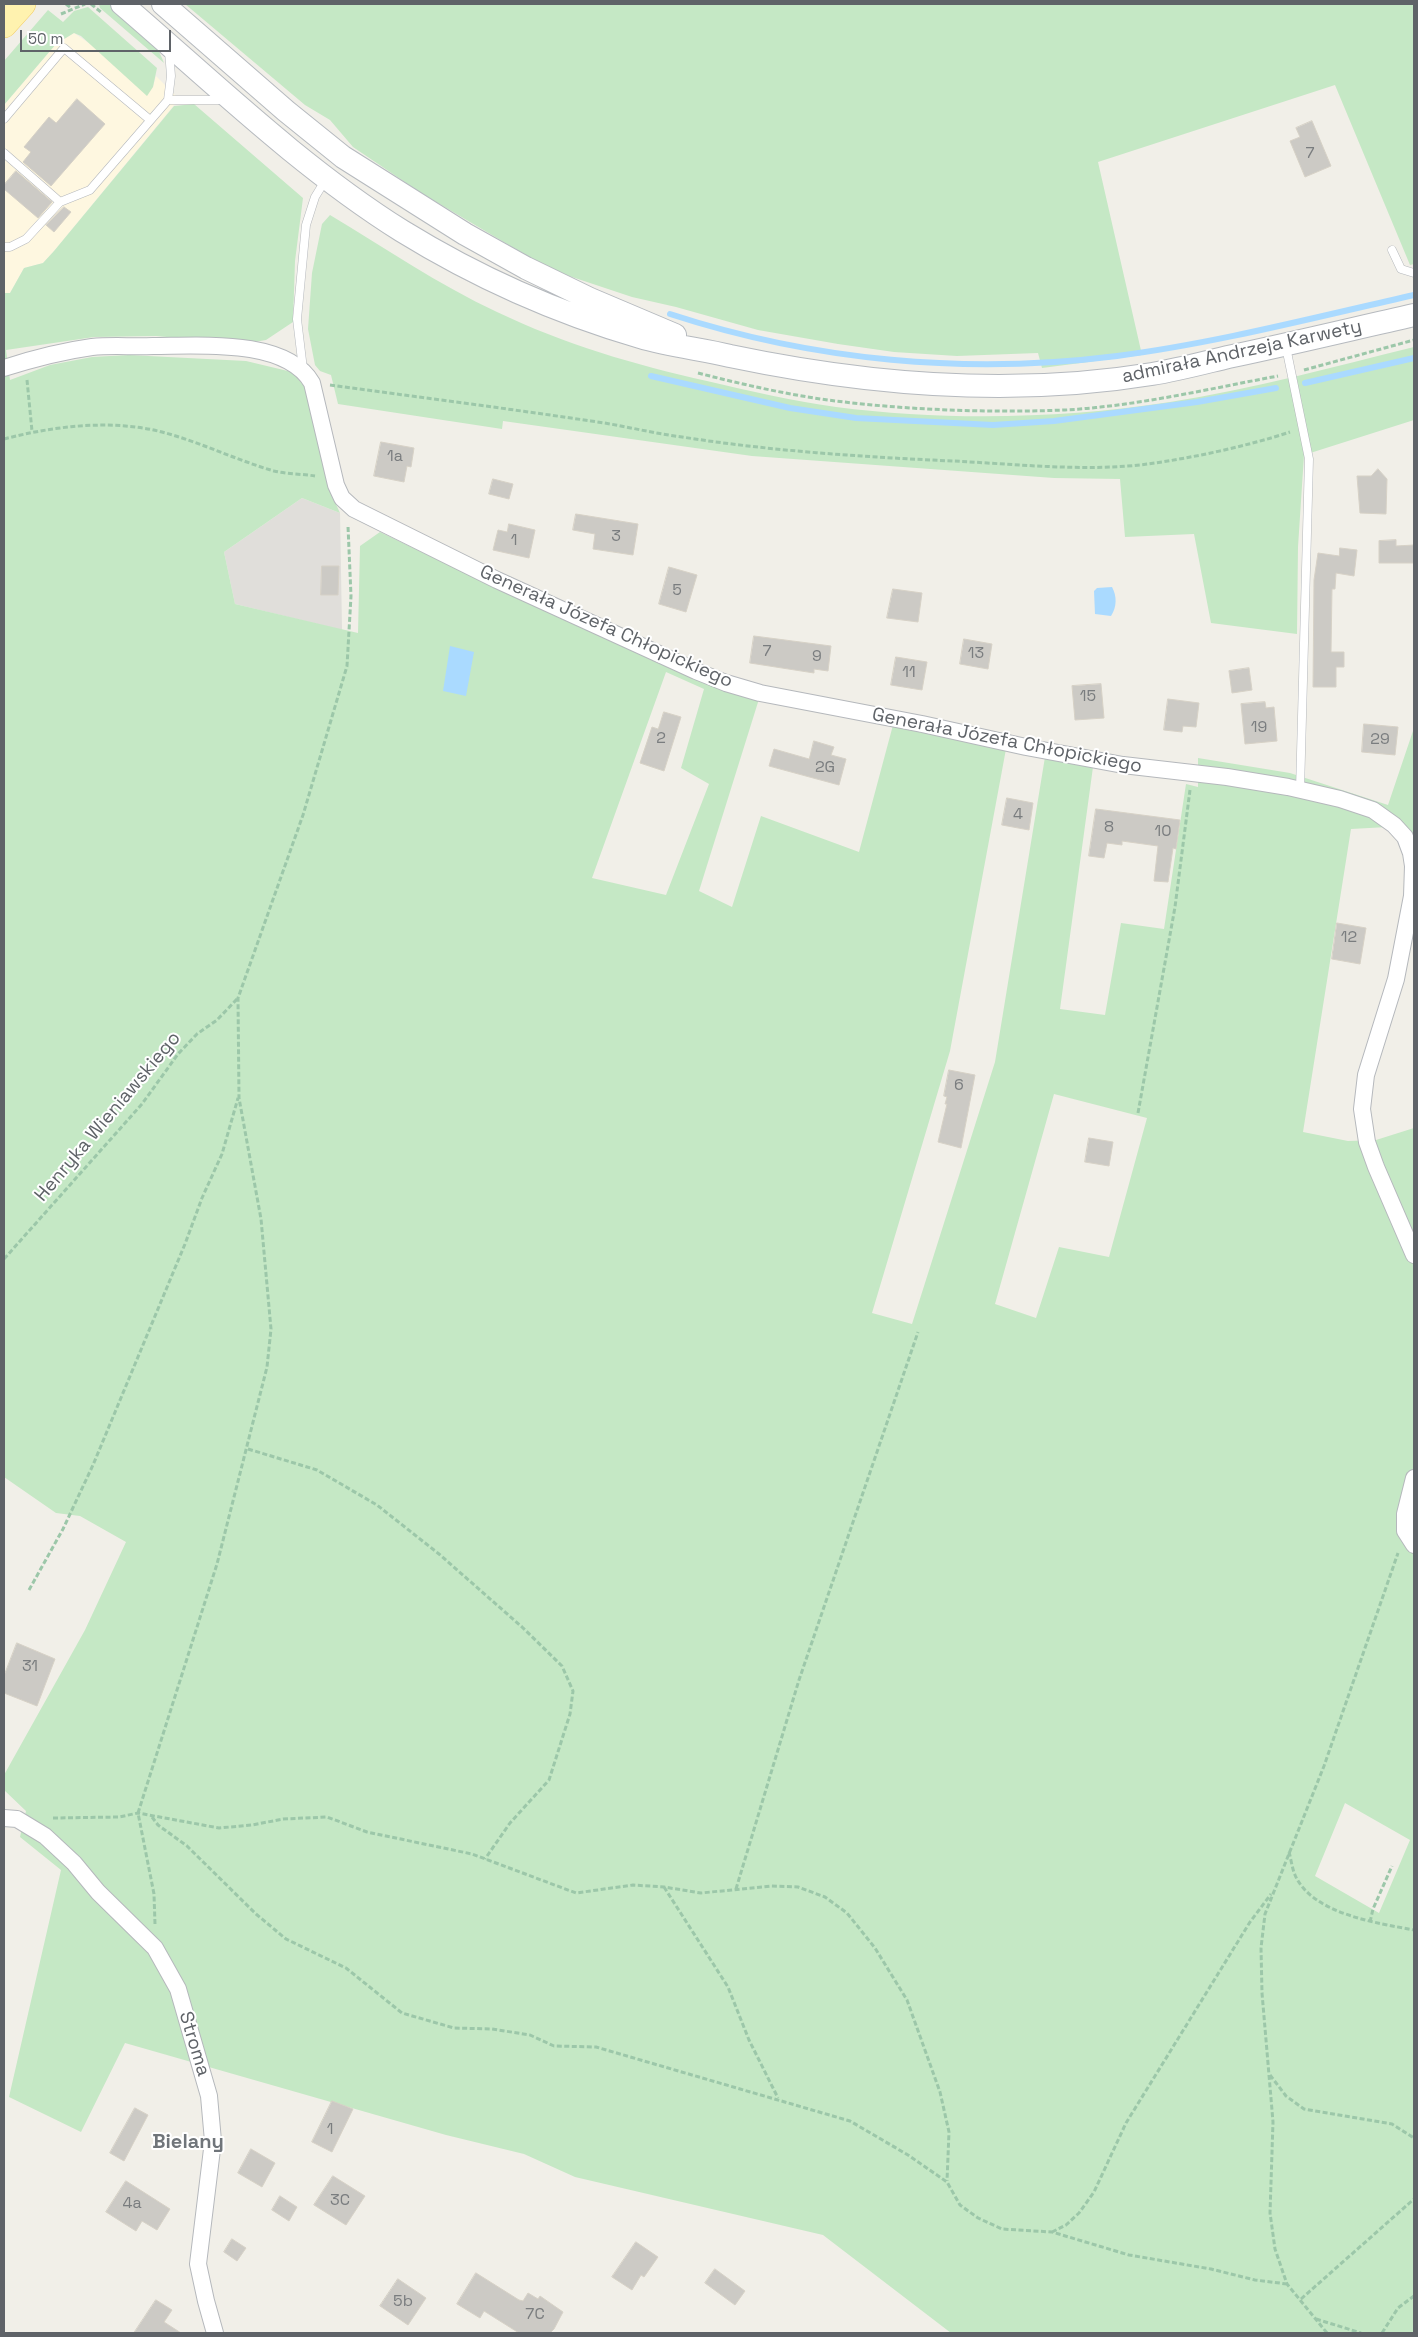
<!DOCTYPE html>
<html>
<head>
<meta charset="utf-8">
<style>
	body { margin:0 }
	#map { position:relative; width:1418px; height:2337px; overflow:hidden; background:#f1efe8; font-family:"Space Grotesk",sans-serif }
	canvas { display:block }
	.frame { position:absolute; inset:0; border:5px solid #5f6368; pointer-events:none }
	.scale { position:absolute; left:20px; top:30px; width:151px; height:22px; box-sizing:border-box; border:2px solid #5f6368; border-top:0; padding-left:6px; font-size:15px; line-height:18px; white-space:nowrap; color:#5f6368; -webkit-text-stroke:4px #fff; paint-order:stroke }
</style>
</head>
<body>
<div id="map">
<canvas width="1418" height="2337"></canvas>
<div class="frame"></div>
<div class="scale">50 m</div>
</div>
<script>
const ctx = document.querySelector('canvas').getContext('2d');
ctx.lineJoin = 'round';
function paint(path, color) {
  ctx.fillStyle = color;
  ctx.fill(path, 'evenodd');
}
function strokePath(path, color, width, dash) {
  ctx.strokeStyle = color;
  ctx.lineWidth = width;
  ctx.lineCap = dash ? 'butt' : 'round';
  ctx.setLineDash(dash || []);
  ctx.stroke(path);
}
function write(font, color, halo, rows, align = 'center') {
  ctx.font = font + ' "Space Grotesk",sans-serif';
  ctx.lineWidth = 4;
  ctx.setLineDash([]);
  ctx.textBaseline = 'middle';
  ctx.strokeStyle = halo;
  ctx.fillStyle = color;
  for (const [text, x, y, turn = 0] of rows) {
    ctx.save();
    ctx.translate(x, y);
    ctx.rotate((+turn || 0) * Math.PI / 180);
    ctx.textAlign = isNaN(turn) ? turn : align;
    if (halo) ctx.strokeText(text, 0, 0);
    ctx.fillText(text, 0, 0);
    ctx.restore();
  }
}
const commercial = new Path2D(`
	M74 33 153 87 156 76 179 99 54 251 43 263 24 268 10 293H4V105L56 44Z`);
const industrial = new Path2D(`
	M302 498 340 513 342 630 235 604 224 552Z`);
const green = new Path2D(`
	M99 4H111C130 21 156 38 164 63L100 8Z
	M185 4H1414V264L1410 265 1335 85 1098 162 1142 355 1042 368 1038 353 957 356 894 352 838 344 758 330 676 307 632 297 551 270 421 193 353 147 330 120 305 105Z
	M88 7 157 68 153 87 147 96 81 36 74 33 56 44 4 105V61L48 10 63 22 74 11Z
	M194 104 303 198 295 261 293 322 266 340 242 344 156 336 94 337 6 350 10 380 50 365 92 357 129 355 246 361 292 372 306 388 329 489 340 513 302 498 224 552 235 604 358 633 360 546 380 532 498 589 723 690 759 699 699 891 732 907 761 816 859 852 893 725 1006 749 950 1051 872 1313 912 1324 995 1062 1045 757 1093 767 1060 1009 1105 1015 1121 923 1164 929 1186 784 1198 787V758L1290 773 1388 805 1414 728V840L1406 826 1351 829 1303 1132 1348 1141 1376 1140 1414 1128V2333H951L823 2235 575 2177 524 2154 446 2135 125 2043 81 2132 9 2097 61 1870 20 1837 26 1811 4 1790V1775L85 1630 126 1542 80 1516 56 1513 4 1477V293H10L24 268 43 263 54 251 174 106ZM666 672 704 689 681 768 709 784 666 895 592 878ZM1054 1094 1147 1118 1109 1257 1059 1247 1036 1318 995 1304ZM1345 1803 1410 1840 1379 1913 1315 1876Z
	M330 215C385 248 439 285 497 312 564 344 635 365 707 381 750 391 792 401 836 407 945 421 1061 419 1170 402 1252 389 1333 367 1414 347V420L1304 455 1298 547 1297 634 1211 623 1194 534 1125 537 1120 479 1054 478 752 456 503 421 502 429 338 404 331 375 320 371 315 365 308 329 312 273 322 224Z`);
const water = new Path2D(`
	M1112 587C1117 596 1117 607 1111 616L1095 614 1094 591 1097 588Z
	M450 646 474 652 466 696 443 691Z`);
const stream = new Path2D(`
	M670 314C814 361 967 375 1117 356 1217 343 1316 317 1414 295
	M651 376 790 408 856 418 993 425 1054 421 1197 402 1276 388
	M1305 383 1414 358`);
const building = new Path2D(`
	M77 99 105 124 51 186 23 162 31 152 24 147 49 117 56 123Z
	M1312 121 1331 166 1305 177 1290 141 1300 137 1296 128Z
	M16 171 52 202 38 218 4 189V185Z
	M64 207 71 212 54 232 46 225Z
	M381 442 414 448 411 467 407 466 404 482 374 476Z
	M1378 469 1387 479 1386 514 1360 513 1357 476H1371Z
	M493 479 513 484 509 499 489 494Z
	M576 514 638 524 633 555 593 549 595 534 573 530Z
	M509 524 535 530 529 558 493 550 498 530 507 532Z
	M1396 540V546L1414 545V563H1379V541Z
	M1340 548 1357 550 1354 576 1336 573 1335 589H1332L1331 652H1344V667H1336V687H1313L1314 580 1318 553 1339 556Z
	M322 566H339L338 595H321Z
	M669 567 697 575 686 612 659 604Z
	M893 589 922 593 918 622 887 618Z
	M754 636 831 646 828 671 814 669V673L750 663Z
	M964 639 992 644 988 669 960 664Z
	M896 657 927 662 922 690 891 685Z
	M1249 668 1252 690 1232 693 1229 671Z
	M1101 684 1104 718 1075 720 1072 686Z
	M1168 699 1199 703 1196 727 1183 726 1182 732 1164 730Z
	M1265 702 1266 708 1274 707 1277 741 1245 744 1241 704Z
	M664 712 681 717 664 771 640 763 652 727 658 729Z
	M1364 724 1398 727 1395 755 1362 752Z
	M814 741 834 747 831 755 846 759 839 785 769 766 774 749 809 759Z
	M1007 798 1033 803 1029 830 1002 825Z
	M1096 809 1180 820 1176 849 1173 848 1168 882 1154 881 1158 846 1122 841V845L1107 843 1104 858 1089 856Z
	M1337 923 1366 928 1360 964 1332 959Z
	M949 1070 975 1075 961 1148 938 1142 947 1104H945L947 1097 944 1096Z
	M1089 1138 1113 1142 1109 1166 1085 1162Z
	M17 1643 55 1659 37 1706 4 1693V1676Z
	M332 2101 353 2109 332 2152 312 2142Z
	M135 2108 148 2115 124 2161 110 2153Z
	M251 2149 275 2163 262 2187 238 2173Z
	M333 2176 365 2196 346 2225 314 2205Z
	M126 2181 170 2209 157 2230 142 2221 136 2231 106 2212Z
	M280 2196 297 2207 289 2221 272 2210Z
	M232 2239 246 2248 237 2261 224 2252Z
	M636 2242 658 2257 644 2277 641 2275 632 2290 612 2277Z
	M715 2269 745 2291 735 2305 705 2283Z
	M476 2273 519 2300 523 2301 528 2293 538 2299 540 2296 563 2312 554 2329 550 2333H519L484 2311 480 2318 457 2304Z
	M398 2279 426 2298 408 2325 380 2306Z
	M156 2300 172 2310 164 2322 181 2333H134Z`);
const path = new Path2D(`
	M66 4 71 8
	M91 4 102 13
	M61 14 85 4
	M1304 370 1414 340
	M698 373C741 384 784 394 828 400 905 410 987 413 1065 410 1137 406 1208 389 1278 376
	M27 380 32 431
	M330 385C417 397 504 408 591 421 621 425 651 433 682 437 771 451 863 457 953 461 1015 464 1086 472 1148 464 1192 458 1248 446 1290 432
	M4 439C54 426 112 419 162 432 200 442 236 460 274 471 287 474 302 474 315 476
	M1138 1113 1175 907 1190 790
	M4 1259 142 1104 178 1054 197 1034 217 1020 238 998
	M248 1449 317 1470 377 1505 439 1554 522 1627 562 1666 573 1691 570 1714 549 1780 510 1823 485 1859
	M29 1590 63 1529 93 1465 185 1244 202 1198 222 1154 238 1098
	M152 1817 158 1825 187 1846 256 1914 286 1939 346 1968 402 2013 454 2028 492 2029 530 2035 554 2046 596 2047 850 2121 908 2155 947 2182 960 2205 978 2218 1002 2229 1052 2232 1129 2255 1211 2269 1255 2280 1287 2284
	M53 1818 119 1817 138 1813 219 1828 252 1825 283 1819 327 1817 367 1832 472 1854 576 1893 633 1885 664 1887 701 1893 771 1886 798 1887 825 1897 847 1913 875 1948 907 2000 940 2092 949 2132 947 2181
	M1289 1852C1291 1859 1292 1868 1295 1875 1312 1914 1377 1923 1414 1930
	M664 1887 728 1987 749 2040 778 2098
	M736 1889 799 1680 918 1332
	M1370 1922 1373 1909 1392 1866
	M155 1924 154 1894 138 1813 217 1564 267 1367 271 1329 261 1219 239 1098 238 998 303 815 347 666 351 596 348 526
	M1270 2075 1286 2096 1304 2109 1392 2124 1414 2138
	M1052 2232 1066 2225 1079 2213 1094 2192 1126 2123 1250 1922 1271 1894
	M1301 2299 1414 2199
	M1316 2319 1361 2333
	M1327 2333 1287 2284 1275 2249 1270 2213 1273 2122 1262 1993 1261 1948 1265 1914 1324 1766 1398 1553
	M1382 2333 1398 2308 1414 2296`);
const service = new Path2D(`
	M168 100H223
	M4 119 64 48 149 119
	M4 153 60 202
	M4 247H10L26 239 60 202 90 190 168 100 171 76 169 51
	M1392 250 1401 269 1414 273
	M1286 347 1309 459 1300 790
	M303 369 297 319 306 225 315 197 326 179`);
const minor = new Path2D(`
	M4 368C32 359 63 351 92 347 112 345 133 347 153 346 198 346 286 338 312 383L336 485 342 498 354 509 497 580 696 671 726 683 760 693 922 724 1026 747 1123 765 1227 777 1288 787 1340 799 1373 810 1394 825 1405 837 1411 853 1413 866 1412 896 1396 979 1366 1075 1362 1109 1367 1142 1376 1167 1414 1255
	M1414 1478 1405 1514V1531L1414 1545
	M4 1818 17 1819 45 1836 74 1863 98 1892 155 1948 178 1989 209 2096 213 2141 198 2264 206 2301 215 2333`);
const secondary = new Path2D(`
	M122 4C213 82 300 167 402 231 475 276 558 313 640 337 670 346 701 349 730 356 868 385 1012 397 1152 374 1177 370 1203 363 1228 357 1290 344 1352 329 1414 315
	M163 4 286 111 343 157 465 234 526 268 590 299 675 335`);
const primary = new Path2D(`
	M4 25 23 4`);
const numberNames = [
	["7",1310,154],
	["1a",395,457],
	["3",616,537],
	["1",514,541],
	["5",677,591],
	["7",767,652],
	["13",976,654],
	["9",817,657],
	["11",909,673],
	["15",1088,697],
	["19",1259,728],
	["2",661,739],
	["29",1380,740],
	["2G",825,768],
	["4",1018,815],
	["8",1109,828],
	["10",1163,832],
	["12",1349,938],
	["6",959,1086],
	["31",30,1667],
	["1",330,2130],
	["3C",340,2201],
	["4a",132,2204],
	["5b",403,2302],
	["7C",535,2315]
];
const streetNames = [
	["admirała Andrzeja Karwety",1242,352,-12],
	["Generała Józefa Chłopickiego",606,627,24],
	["Generała Józefa Chłopickiego",1007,741,11],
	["Henryka Wieniawskiego",108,1117,-50],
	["Stroma",194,2044,73]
];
const neighbourhoodNames = [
	["Bielany",188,2143]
];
paint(commercial, '#fef7e0');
paint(industrial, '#e0deda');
paint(green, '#c5e8c5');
paint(water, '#aadaff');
strokePath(stream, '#aadaff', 6);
paint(building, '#cccac5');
strokePath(building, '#d6d1c6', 1);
strokePath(service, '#b5b8bc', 9);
strokePath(minor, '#b5b8bc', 18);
strokePath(secondary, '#b6babf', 24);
strokePath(primary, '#f2c960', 26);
strokePath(path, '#9cc7a9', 3, [5, 2.5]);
strokePath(service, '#fff', 8);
strokePath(minor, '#fff', 16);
strokePath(secondary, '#fff', 22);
strokePath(primary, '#fff2af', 25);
write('16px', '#7a7d7f', null, numberNames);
write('19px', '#5f6368', '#fff', streetNames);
write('bold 20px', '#70757a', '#fff', neighbourhoodNames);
</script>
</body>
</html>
